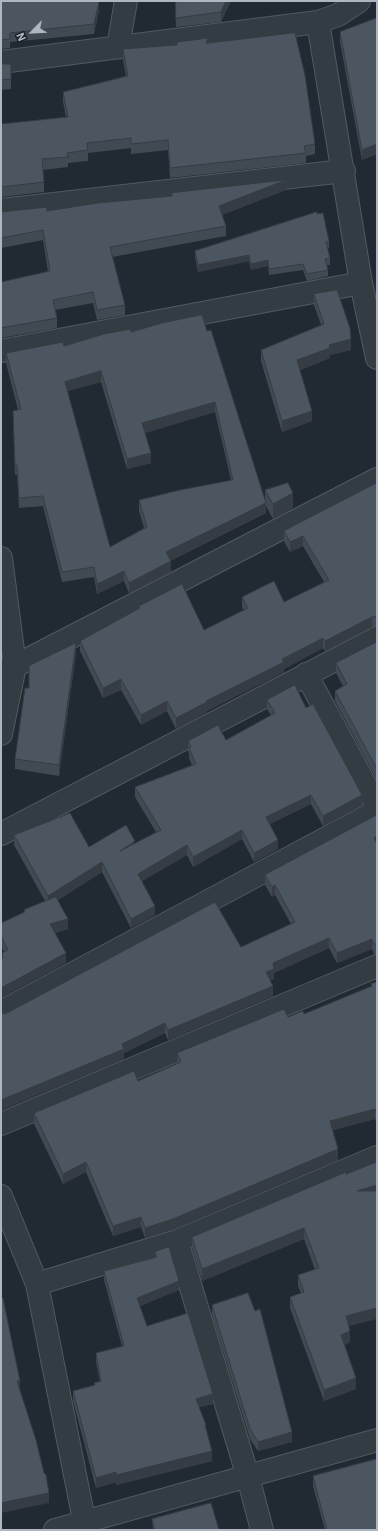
<!DOCTYPE html>
<html>
<head>
<meta charset="utf-8">
<style>
	body { margin:0 }
	#map { position:relative; width:378px; height:1531px; overflow:hidden; background:#212a32; font-family:"IBM Plex Sans",sans-serif }
	canvas { display:block }
	.frame { position:absolute; inset:0; border:2px solid #aeb7c0; pointer-events:none }
	.north { position:absolute; left:12px; top:12px; width:40px; height:40px; -webkit-text-stroke:3px #1a2127; paint-order:stroke; rotate:246deg; font-size:11px; font-weight:700; line-height:16px; text-align:center; color:#aeb7c0 }
	.north::after { content:''; display:block; margin:auto; width:14px; height:18px; background:#aeb7c0; clip-path:polygon(50% 0,100% 100%,50% 72%,0 100%) }
</style>
</head>
<body>
<div id="map">
<canvas width="378" height="1531"></canvas>
<div class="frame"></div>
<div class="north">N</div>
</div>
<script>
const ctx = document.querySelector('canvas').getContext('2d');
ctx.lineJoin = 'round';
function strokePath(path, color, width, dash) {
  ctx.strokeStyle = color;
  ctx.lineWidth = width;
  ctx.lineCap = dash ? 'butt' : 'round';
  ctx.setLineDash(dash || []);
  ctx.stroke(path);
}
function paint(path, color) {
  ctx.fillStyle = color;
  ctx.fill(path, 'evenodd');
}
const minor = new Path2D(`
	M318 22 361 283 377 358
	M118 47 126 1
	M1 62 318 22 338 15 359 1
	M1 210 344 171
	M1 351 361 283
	M1 558 15 666 1 734
	M1 672 15 666 377 479
	M306 674 377 806
	M1 834 377 638
	M1 1012 377 811
	M1 1124 377 966
	M1 1196 37 1284 86 1530
	M177 1241 248 1477 262 1530
	M37 1284 177 1241 377 1157
	M55 1530 377 1440`);
const wall = new Path2D(`
	M1 1 99 4V11L94 34 10 42V48L1 49Z
	M175 1H231L221 22 176 27Z
	M377 18V154L362 160 340 42V32Z
	M208 43 315 144V154L306 156V163L170 178 168 150 131 154V148L88 153V161L68 163V167L43 170 44 182V192L1 197V124L66 117 63 102V92L126 76 123 60V49Z
	M1 64H11V89L1 90Z
	M286 190 222 215 226 226V236L112 257 125 305V315L97 320 93 303 55 310 57 318V328L1 338V282L48 272 43 240 1 248V212L47 211Z
	M317 214 329 241V248H327L330 258V265H327L328 270V276L307 281 303 270 269 275 268 266 251 270 249 261 198 272 195 257V251Z
	M377 260V274L376 271V261Z
	M314 294 351 350 330 355V358L300 370 312 421 282 432 261 361V350L321 325 314 305Z
	M202 315 265 501V490L293 508 273 519 266 506V513L170 561 171 572 129 593 124 581 97 594 94 577 62 582 43 506 19 508 17 475H15L13 421V411L18 410 6 363V353L64 346 131 332ZM101 382 127 469 151 463 145 433 215 412 231 480 139 500V511L144 528 110 547 67 391Z
	M377 483V626L372 627 325 651 323 648 284 669V672L207 711V712L176 729 167 711 141 725 121 690 103 698 80 651V641L139 608V606L204 630 244 610 242 607V597L284 602 324 582 303 546 290 552 284 541V531Z
	M377 642V780L335 701V691L343 686 336 673V663Z
	M76 653 59 776 15 769V759L29 688Z
	M267 700 306 708 362 805 323 826 311 804 270 824 278 849 254 862 242 839 193 867 187 855 142 881 155 915 131 928 102 872 58 900 68 929 55 933 66 963 2 959V953L4 952 1 946V923L24 912V910L45 901 14 845V835L89 847 135 843 156 832 135 797V787L192 765 189 758V753L188 751V741L226 740 271 715 267 709Z
	M377 815V954H374L372 949 337 963 329 948 274 973V979L270 980 273 996 168 1040 165 1033 124 1053V1059L1 1110V1014L241 947 291 924 275 895 272 897 265 885V875Z
	M377 982V1123L375 1119 333 1130 338 1160 173 1229 145 1238 141 1227 113 1236 86 1172 63 1184 34 1124V1113L138 1081 177 1063V1053L288 1017 304 1014 371 986V984Z
	M346 1172 349 1326 350 1342 345 1345 356 1389 324 1401 290 1308V1297L301 1293 298 1286V1275L315 1270 304 1239 202 1281 192 1248V1237Z
	M155 1252 179 1290 140 1306 147 1326 213 1404 199 1407 206 1431 212 1461 116 1485V1482L96 1488 73 1401V1391L94 1385V1383L100 1382 96 1362V1353L122 1346 104 1280V1271L155 1258Z
	M212 1305 292 1442 258 1451 250 1439 212 1315Z
	M313 1476 377 1530H325L313 1486Z
	M152 1519 219 1530H153Z`);
const shadedWall = new Path2D(`
	M97 1H99V11L94 34V24Z
	M226 1H231L221 22V12Z
	M377 144V154L362 160V150Z
	M286 180V190L219 216V206Z
	M249 255V261L198 272V265Z
	M268 260V266L251 270V264Z
	M351 339V350L330 355V358L297 371V360L329 345Z
	M101 371V382L65 392V382Z
	M215 402V412L142 434V423Z
	M312 411V421L282 432V421Z
	M151 453V463L127 469V459Z
	M293 493V508L273 519V504Z
	M266 503V513L166 563V552Z
	M303 536V546L290 552V542Z
	M171 561V572L129 593V583Z
	M124 571V581L97 594V584Z
	M372 617V627L325 651V641Z
	M323 638V648L284 669V672L207 711V712L176 729V718L206 701Z
	M76 643V653L59 776V765Z
	M121 679V690L103 698V688Z
	M167 701V711L141 725V715Z
	M311 795V804L266 826V817Z
	M362 795V805L323 826V816Z
	M242 830V839L193 867V857Z
	M377 836V846L374 838Z
	M278 840V849L254 862V853Z
	M187 845V855L138 883V874Z
	M102 862V872L48 906V896Z
	M275 885V895L272 897V887Z
	M155 906V915L131 928V919Z
	M68 919V929L50 935V924Z
	M329 938V948L274 973V979L266 982V972L273 963Z
	M372 939V949L337 963V953Z
	M66 953V963L1 998V988Z
	M273 986V996L168 1040V1030Z
	M165 1023V1033L124 1053V1059L1 1110V1100Z
	M375 1109V1119L330 1131V1121Z
	M338 1149V1160L173 1229 145 1238V1228Z
	M86 1162V1172L63 1184V1174Z
	M377 1185V1196L357 1191Z
	M141 1217V1227L113 1236V1226Z
	M304 1228V1239L202 1281V1269Z
	M179 1281V1290L137 1307V1298Z
	M377 1308V1319L346 1327V1316Z
	M350 1331V1342L341 1347V1335Z
	M356 1378V1389L324 1401V1390Z
	M17 1381H20V1391L17 1392Z
	M213 1394V1404L196 1408V1399Z
	M292 1432V1442L258 1451V1442Z
	M212 1451V1461L116 1485V1475Z
	M116 1472V1482L96 1488V1478Z
	M49 1493V1503L1 1513V1503Z`);
const building = new Path2D(`
	M1 1H97L99 2 94 24 10 33V39L1 40Z
	M176 1H226L221 12 176 18Z
	M377 18V144L362 150 340 32Z
	M295 33 305 75 315 144 304 146 306 153 170 168 168 140 131 144V138L87 143 88 150 67 153 68 157 42 159 44 182 1 187V124L68 117 63 92 128 76 123 49 177 45V42L208 38 206 43Z
	M1 64H11V79L1 80Z
	M286 180 219 206 226 226 110 247 125 305 97 310 93 292 53 300 57 318 1 328V282L50 271 43 230 1 238V212L47 207V211L98 203 172 196V193Z
	M317 212V214L323 213 329 241 326 242 330 258 325 259 328 270 307 274 303 264 269 269 268 260 251 264 249 255 198 265 195 251Z
	M337 290 350 328 351 339 329 345 330 348 297 360 312 411 282 421 261 350 324 324 314 294Z
	M202 315 207 331 211 330 266 503 166 552 171 561 129 583 124 571 97 584 94 567 62 572 43 496 19 498 17 465H15L13 411 21 409 6 353 63 342 64 346 104 334 131 329V332L162 323ZM101 371 127 459 151 453 142 423 215 402 233 480 180 490 139 500 147 527 110 547 65 382Z
	M288 483 293 493 273 504 265 490Z
	M377 483V616L372 617 325 641 323 638 282 659 284 662 206 701 207 702 176 718 167 701 141 715 121 679 103 688 80 641 140 608 139 606 182 584 204 630 248 608 242 597 274 581 284 602 329 580 303 536 290 542 284 531Z
	M377 642V769L335 691 347 684 336 663Z
	M76 643 59 765 15 759 25 688H29V666Z
	M295 685 306 708 313 704 362 795 323 816 311 795 266 817 278 840 254 853 242 830 193 857 187 845 138 874 155 906 131 919 102 862 48 896 14 835 70 813 89 847 126 825 135 841 120 851 161 830 135 787 196 764 189 748 191 747 188 741 218 725 226 740 275 713 267 700Z
	M377 815V836L374 838 377 844V944H374L372 939 337 953 329 938 273 963 274 969 266 972 273 986 168 1030 165 1023 122 1044 124 1049 1 1100V1014L7 1013 215 902 241 947 295 922 275 885 272 887 265 875Z
	M56 897 68 919 50 924 66 953 1 988V959L3 958 2 953 8 950 1 936V923L25 912 24 910Z
	M377 982V1113L375 1109 330 1121 338 1149 173 1219 145 1228 141 1217 113 1226 86 1162 63 1174 34 1113 134 1071 138 1081 181 1062 177 1053 284 1009 288 1017 303 1011 304 1014 372 986 371 984Z
	M377 1162V1185L357 1191H377V1308L346 1316 350 1331 341 1335 356 1378 324 1390 290 1297 304 1292 298 1275 319 1268 304 1228 202 1269 192 1237 346 1172V1174Z
	M169 1247 179 1281 137 1298 147 1326 188 1313 213 1394 196 1399 206 1425H205L212 1451 116 1475V1472L96 1478 73 1391 95 1385 94 1383 101 1381 96 1353 124 1346 104 1271 157 1257 155 1252Z
	M248 1293 255 1311 260 1309 292 1432 258 1442 250 1429 212 1305Z
	M3 1298 20 1381H17L36 1440 44 1473 46 1475 49 1493 1 1503V1299Z
	M377 1459V1530H327L313 1476Z
	M211 1503 219 1530H155L152 1519Z`);
strokePath(minor, '#515a61', 24);
strokePath(minor, '#343c43', 22);
paint(wall, '#414a53');
paint(shadedWall, '#353c43');
paint(building, '#4c5660');
strokePath(building, '#353c43', 1);
</script>
</body>
</html>
